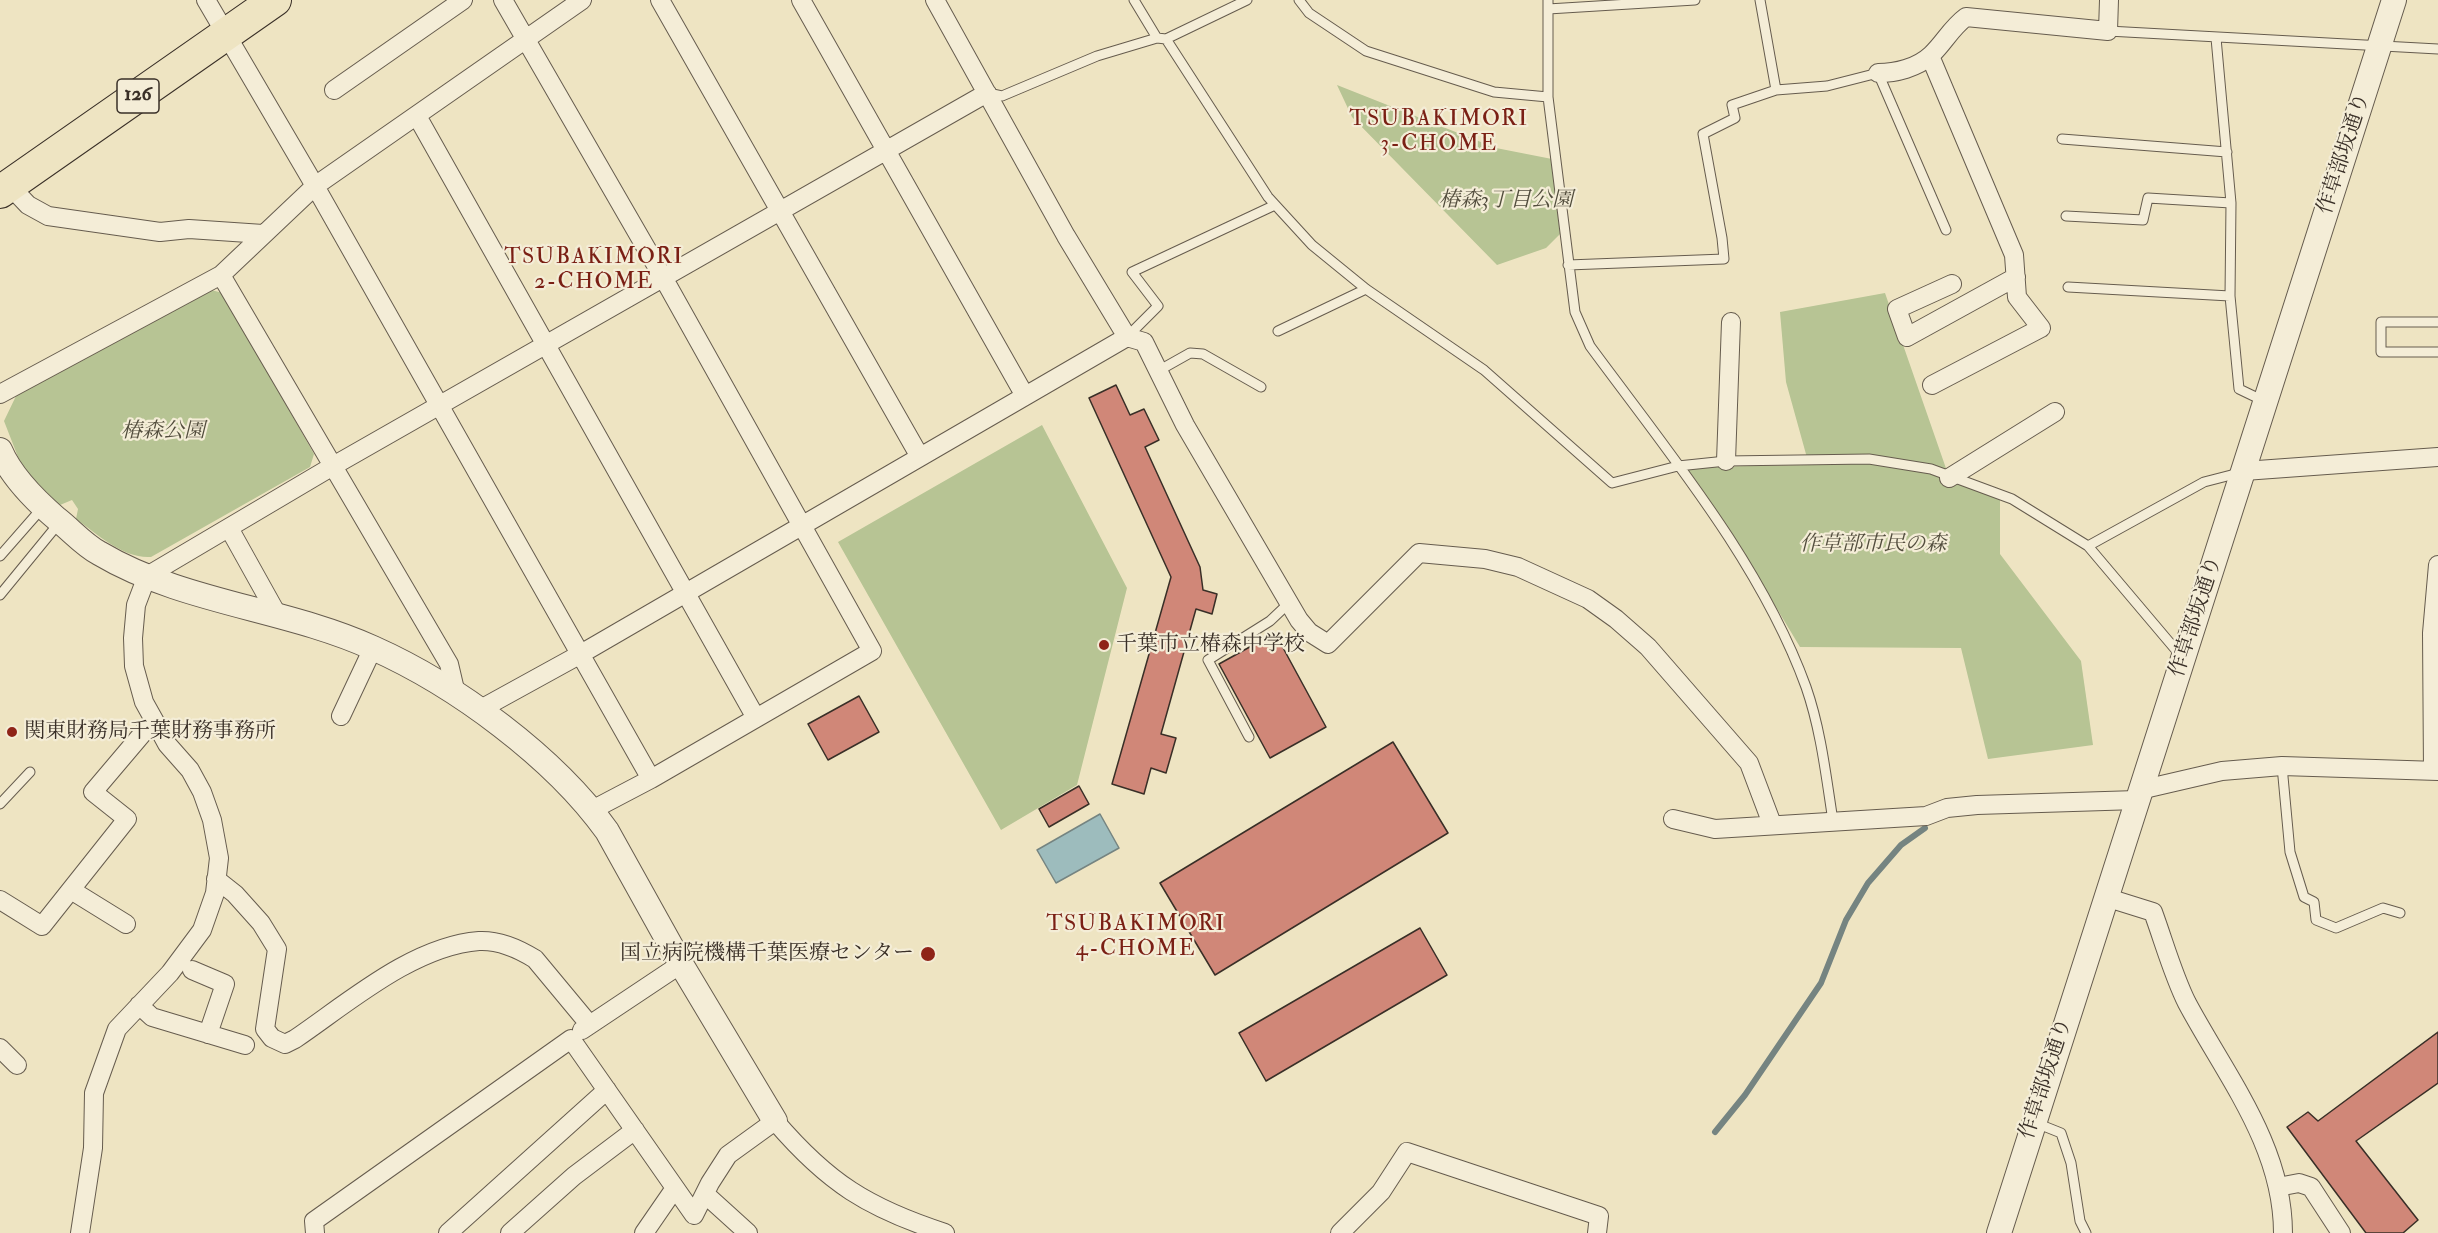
<!DOCTYPE html>
<html>
<head>
<meta charset="utf-8">
<style>
	body { margin:0 }
	canvas { display:block; background:#eee4c2 }
</style>
</head>
<body>
<canvas width="2438" height="1233"></canvas>
<script>
const ctx = document.querySelector('canvas').getContext('2d');
ctx.lineJoin = 'round';
function paint(path, color) {
  ctx.fillStyle = color;
  ctx.fill(path, 'evenodd');
}
function strokePath(path, color, width, dash) {
  ctx.strokeStyle = color;
  ctx.lineWidth = width;
  ctx.lineCap = dash ? 'butt' : 'round';
  ctx.setLineDash(dash || []);
  ctx.stroke(path);
}
function write(font, color, halo, rows, align = 'center') {
  ctx.font = font + ' "IM FELL Double Pica","Noto Serif JP",serif';
  ctx.lineWidth = 4.5;
  ctx.setLineDash([]);
  ctx.textBaseline = 'middle';
  ctx.strokeStyle = halo;
  ctx.fillStyle = color;
  for (const [text, x, y, turn = 0] of rows) {
    ctx.save();
    ctx.translate(x, y);
    ctx.rotate((+turn || 0) * Math.PI / 180);
    ctx.textAlign = isNaN(turn) ? turn : align;
    if (halo) ctx.strokeText(text, 0, 0);
    ctx.fillText(text, 0, 0);
    ctx.restore();
  }
}
const green = new Path2D(`
	M1337 85 1496 148 1552 159 1560 234 1546 248 1497 265 1352 117Z
	M203 288 223 293 314 454 310 467 151 557C124 559 97 534 76 519L78 509 72 500 60 505 25 475 4 421 16 396Z
	M1885 293 1949 477 2000 498V554L2081 661 2093 745 1988 759 1961 648 1800 647 1750 564 1687 476 1690 467 1809 465 1786 382 1780 312Z
	M1042 425 1127 588 1077 785 1001 830 838 542Z`);
const water = new Path2D(`
	M1100 814 1119 848 1056 883 1037 850Z`);
const stream = new Path2D(`
	M1715 1132 1745 1095 1821 983 1846 920 1868 883 1901 845 1925 828`);
const building = new Path2D(`
	M1116 385 1130 415 1144 409 1159 440 1145 447 1200 567 1203 590 1217 594 1212 614 1196 609 1161 734 1176 738 1166 773 1151 768 1144 794 1112 784 1171 577 1089 398Z
	M1275 633 1326 727 1270 758 1219 664Z
	M859 696 879 732 828 760 808 724Z
	M1393 742 1448 833 1215 975 1160 883Z
	M1079 786 1089 804 1049 827 1039 809Z
	M1420 928 1447 975 1266 1081 1239 1033Z
	M2438 1032V1083L2356 1141 2418 1220 2403 1233H2366L2287 1127 2308 1112 2318 1121Z`);
const service = new Path2D(`
	M1134 0 1157 38
	M1299 0 1309 13 1366 51 1494 92 1548 97
	M1548 0V97L1575 312 1590 346C1668 452 1761 563 1806 687 1821 730 1826 776 1833 821
	M1760 0 1776 90 1827 86 1878 73 1946 230
	M1548 9 1695 0
	M2108 31 2438 49
	M1166 39 1268 197 1312 245 1366 289 1484 370 1612 483 1678 466 1726 461 1869 459 1931 469 2012 499 2088 546 2181 656
	M988 93 1002 96 1097 56 1157 38 1166 39 1247 0
	M2062 139 2227 152
	M2066 216 2143 220 2148 198 2231 203
	M1568 265 1724 259 1722 238 1703 134 1735 118 1732 105 1776 90
	M2068 287 2230 296 2231 203 2216 38
	M2230 296 2239 389 2264 401
	M2438 322H2381V352H2438
	M1278 331 1366 289
	M1127 337 1158 306 1132 272 1275 205
	M1158 371 1190 353 1203 354 1261 387
	M2088 546 2204 482 2239 473
	M0 556 43 507
	M0 595 59 523
	M1249 737 1208 660 1270 621 1289 603
	M2282 766 2290 852 2304 897 2314 902 2316 920 2336 928 2383 908 2400 913
	M0 804 30 772
	M2036 1123 2061 1133 2071 1163 2080 1221 2086 1233`);
const minor = new Path2D(`
	M206 0 315 186 651 779
	M503 0 664 279 872 651 651 779 592 810
	M660 0 920 457
	M801 0 1025 396
	M935 0 1066 236 1127 337
	M1930 56 2014 255 2017 297 2041 328 1932 385
	M1878 73C1896 73 1917 68 1931 55 1944 43 1951 28 1966 17L2108 31 2109 0
	M334 90 463 0
	M417 116 756 718
	M9 185 28 205 48 216 160 232 189 229 263 234
	M221 275 449 664 456 694
	M1952 284 1897 309 1907 337 2016 277
	M0 394 221 275 315 186 582 0
	M1726 461 1731 322
	M2244 471 2438 457
	M1949 478 2055 412
	M229 528 278 616
	M479 710 579 655 1127 337 1144 342 1185 425 1299 620 1309 632 1328 644 1419 553 1485 559 1518 567 1588 599 1616 619 1648 647 1749 763 1772 824
	M341 716 373 648
	M2433 771 2432 633 2438 565
	M2140 790 2222 771 2282 766 2438 771
	M1673 819 1715 829 1926 816 1947 808 1977 805 2137 800
	M216 879 235 894 261 923 277 949 265 1029 272 1038 285 1044 295 1039C348 1003 413 946 479 941 499 940 519 949 535 959L589 1024
	M71 890 126 924
	M2105 897 2153 912C2164 942 2173 975 2187 1003 2226 1076 2283 1146 2283 1233
	M0 900 42 926 127 819 93 792 154 720
	M192 970 225 984 208 1034
	M139 1005 152 1017 245 1045
	M582 1030 681 964
	M0 1048 17 1065
	M2278 1187 2299 1183 2311 1187 2341 1233
	M705 1194 748 1233
	M80 1233 93 1148 94 1093 117 1029 170 973 202 930 215 893 219 858 212 820 202 792 190 770 167 744 154 720 144 702 134 666 133 638 136 605 147 576 333 466 987 93
	M315 1233 314 1221 571 1039 694 1215 710 1183 728 1155 775 1121C828 1183 868 1208 945 1233
	M448 1233 607 1090
	M510 1233 574 1176 635 1130
	M644 1233 675 1188
	M1340 1233 1381 1192 1407 1152 1599 1216 1597 1233`);
const tertiary = new Path2D(`
	M0 450C11 476 36 501 57 519 71 530 84 545 99 553 183 603 285 608 373 648 456 685 554 757 607 831L681 964 775 1121
	M1999 1233 2394 0`);
const trunk = new Path2D(`
	M0 192 275 0`);
const markers = [
	[1104,645,6,"#8f2418"],
	[12,732,6,"#8f2418"],
	[928,954,8,"#8f2418"]
];
const shields = [
	[138,96,42]
];
const shieldNames = [
	["126",138,96]
];
const streetNames = [
	["作草部坂通り",2345,154,-72],
	["作草部坂通り",2197,617,-72],
	["作草部坂通り",2047,1079,-72]
];
const parkNames = [
	["椿森3丁目公園",1506,201],
	["椿森公園",163,432],
	["作草部市民の森",1873,545]
];
const poiNames = [
	["千葉市立椿森中学校",1116,645],
	["関東財務局千葉財務事務所",24,732],
	["国立病院機構千葉医療センター",914,954,"right"]
];
const neighbourhoodNames = [
	["TSUBAKIMORI",1439,120],
	["3-CHOME",1439,145],
	["TSUBAKIMORI",594,258],
	["2-CHOME",594,283],
	["TSUBAKIMORI",1136,925],
	["4-CHOME",1136,950]
];
paint(green, '#b7c494');
paint(water, '#9dbcbd');
strokePath(water, '#758481', 1.5);
strokePath(stream, '#758481', 6);
paint(building, '#d08778');
strokePath(building, '#392f27', 1.5);
strokePath(service, '#665c4e', 11);
strokePath(minor, '#665c4e', 20);
strokePath(tertiary, '#665c4e', 26);
strokePath(trunk, '#392f27', 34);
strokePath(service, '#f4edd7', 9);
strokePath(minor, '#f4edd7', 18);
strokePath(tertiary, '#f4edd7', 24);
strokePath(trunk, '#eee4c2', 32);
for (const [x, y, r, color] of markers) {
  const dot = new Path2D();
  dot.arc(x, y, r, 0, 2 * Math.PI);
  ctx.fillStyle = color;
  ctx.fill(dot);
  strokePath(dot, '#f4edd7', 2);
}
for (const [x, y, w] of shields) {
  const box = new Path2D();
  box.roundRect(x - w / 2, y - 17, w, 34, 4.5);
  ctx.fillStyle = '#f4edd7';
  ctx.fill(box);
  strokePath(box, '#392f27', 1.5);
}
write('bold 20px', '#392f27', null, shieldNames);
write('21px', '#392f27', '#f4edd7', streetNames);
write('italic 21px', '#524d3d', '#f4edd7', parkNames);
write('21px', '#392f27', '#f4edd7', poiNames, 'left');
ctx.letterSpacing = '1.5px';
write('22px', '#7a1f14', '#f4edd7', neighbourhoodNames);
ctx.letterSpacing = '0px';
</script>
</body>
</html>
